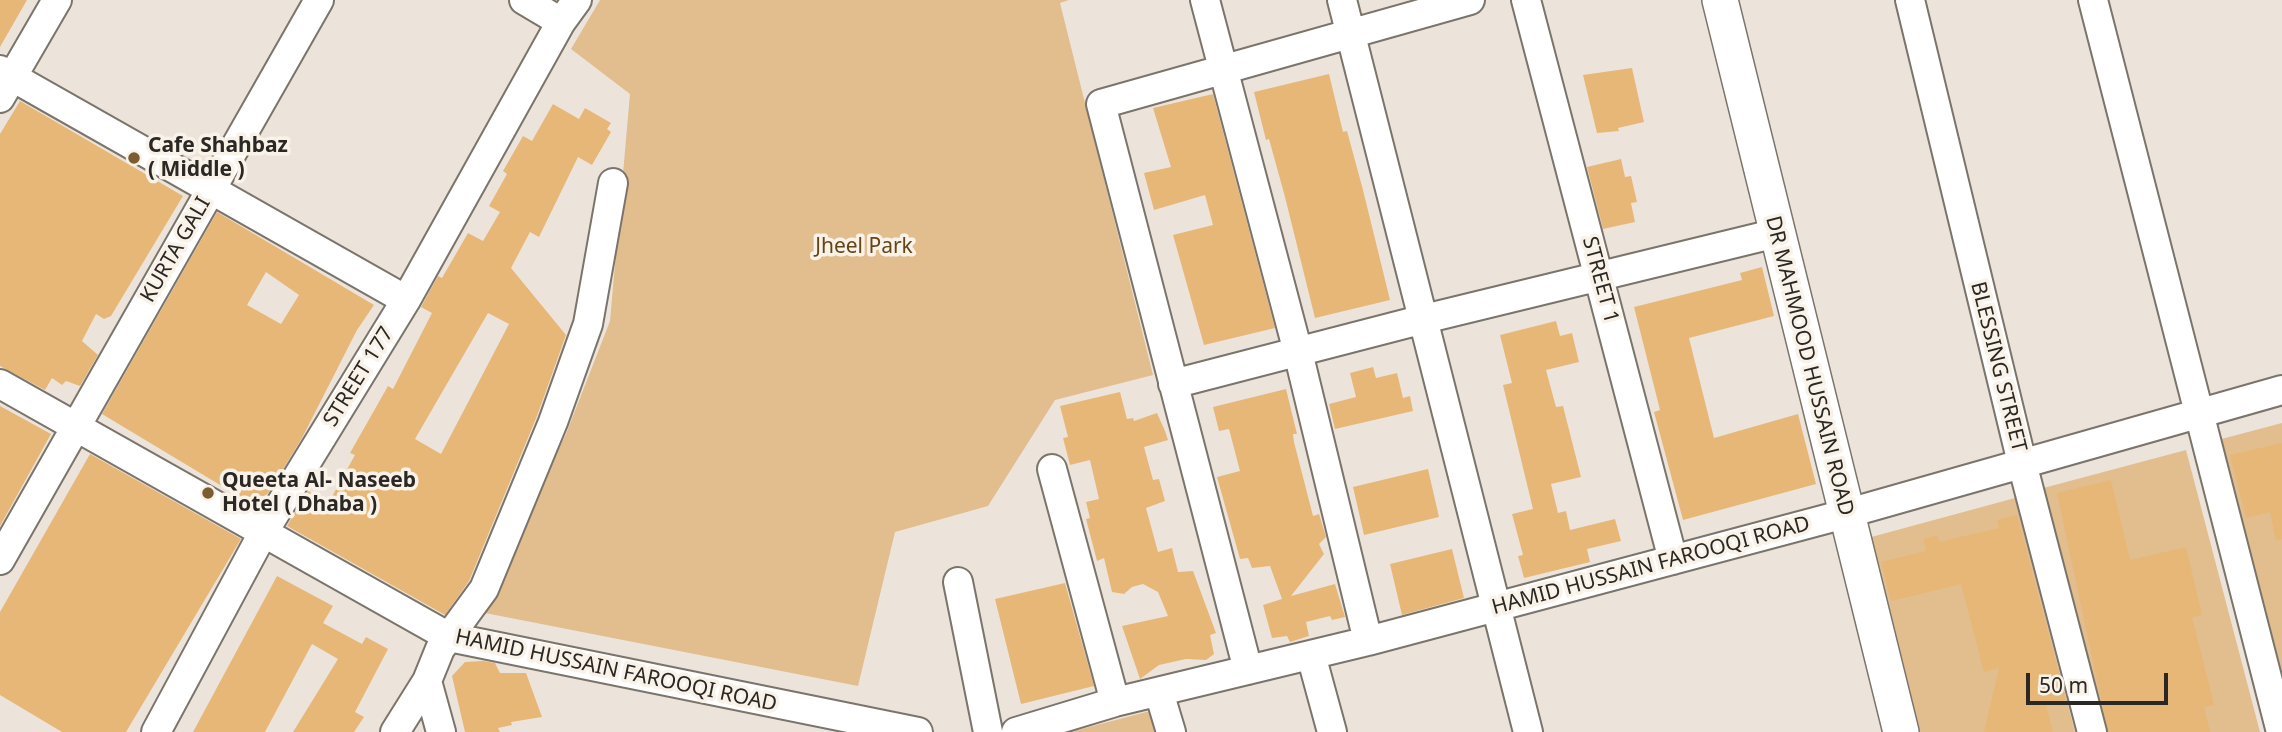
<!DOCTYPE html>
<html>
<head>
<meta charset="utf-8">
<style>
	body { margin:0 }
	#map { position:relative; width:2282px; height:732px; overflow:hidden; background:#ece4db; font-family:"Noto Sans",sans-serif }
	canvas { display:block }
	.scale { position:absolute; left:2026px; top:673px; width:142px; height:32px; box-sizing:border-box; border:4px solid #2a2724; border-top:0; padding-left:9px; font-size:21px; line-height:24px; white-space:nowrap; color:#2a2724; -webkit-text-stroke:5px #f9f2e8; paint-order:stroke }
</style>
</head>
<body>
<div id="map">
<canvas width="2282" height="732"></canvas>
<div class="scale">50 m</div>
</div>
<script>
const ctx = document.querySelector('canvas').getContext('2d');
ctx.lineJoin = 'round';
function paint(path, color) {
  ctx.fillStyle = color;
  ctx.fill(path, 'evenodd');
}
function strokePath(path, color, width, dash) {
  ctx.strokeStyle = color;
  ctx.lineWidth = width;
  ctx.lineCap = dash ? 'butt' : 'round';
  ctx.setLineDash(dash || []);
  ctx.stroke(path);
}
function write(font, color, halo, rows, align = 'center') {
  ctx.font = font + ' "Noto Sans",sans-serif';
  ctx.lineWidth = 7;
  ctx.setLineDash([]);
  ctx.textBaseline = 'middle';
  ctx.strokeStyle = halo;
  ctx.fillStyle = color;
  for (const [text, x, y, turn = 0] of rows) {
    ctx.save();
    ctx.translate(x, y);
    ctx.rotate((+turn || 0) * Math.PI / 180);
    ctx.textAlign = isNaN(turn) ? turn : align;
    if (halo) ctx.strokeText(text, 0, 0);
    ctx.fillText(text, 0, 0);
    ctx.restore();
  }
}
const green = new Path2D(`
	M600 0H1069L1060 3 1153 375 1055 400 988 506 895 532 858 686 480 612 566 434 610 321 630 94 571 49Z
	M2282 423V692L2214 441Z
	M2186 450 2260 732H2097L2036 490Z
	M2015 498 2075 732H1914L1864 539Z
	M1150 711 1156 732H1070Z`);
const building = new Path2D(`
	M0 0H27L0 47Z
	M1632 68 1644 122 1618 128 1619 131 1597 133 1583 75Z
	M1329 74 1343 132 1347 131 1363 190 1390 300 1315 318 1285 197 1269 139 1266 140 1254 92Z
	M1213 94 1275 328 1204 345 1173 235 1213 225 1205 195 1154 210 1144 173 1171 167 1153 108Z
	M20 101 183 196 111 316 104 319 96 314 82 341 98 355 80 386 66 381 62 385 52 378 45 390 0 366V134Z
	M553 104 579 119 585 108 611 123 607 129 611 132 592 165 578 157 539 237 530 232 511 268 566 335 537 416 469 581 445 615 287 526 308 491 329 502 355 455 350 453 388 386 393 389 432 313 421 307 438 276 442 278 468 233 483 241 500 212 489 206 507 174 503 171 523 136 532 141ZM488 313 509 324 441 454 415 439Z
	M1621 159 1625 177 1631 176 1637 202 1631 203 1635 222 1603 229 1587 167Z
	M217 212 374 305 357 330 302 438 269 492 255 506 102 414ZM266 272 299 295 281 324 247 305Z
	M1762 267 1774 316 1689 338 1714 438 1798 414 1816 484 1683 520 1654 412 1660 410 1634 307 1742 280 1740 273Z
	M1556 321 1560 336 1572 333 1579 362 1546 370 1556 407 1563 406 1581 477 1551 484 1558 513 1566 511 1570 530 1615 519 1621 541 1587 549 1590 562 1524 578 1518 556 1523 555 1512 514 1533 509 1503 385 1512 383 1500 335Z
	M1373 367 1376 378 1397 373 1403 398 1410 396 1413 411 1335 429 1329 404 1356 397 1350 373Z
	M1286 389 1297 434H1293L1294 442 1313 516 1319 514 1326 537 1319 544 1324 554 1291 596 1335 584 1345 617 1332 620 1330 616 1306 622 1309 636 1290 642 1287 636 1272 638 1263 605 1282 599 1270 566 1252 568 1248 558 1240 559 1217 477 1240 471 1229 429 1219 431 1213 407Z
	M1120 392 1127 419 1133 418 1134 421 1157 413 1165 431 1168 440 1144 447 1153 480 1159 479 1165 501 1146 508 1158 552 1172 548 1178 572 1193 571 1216 633 1210 635 1214 654 1206 660 1186 659 1159 665 1140 679 1122 626 1168 616 1158 592 1143 584 1132 587 1124 594 1112 592 1104 558 1097 561 1086 519 1090 518 1086 502 1099 499 1090 460 1070 465 1063 438 1068 437 1060 406Z
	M0 406 51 434 0 526Z
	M2282 443V539L2276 540 2270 512 2246 518 2230 455Z
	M90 454 241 539 126 732H62L0 695V612Z
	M1428 469 1439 517 1364 535 1353 487Z
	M2111 480 2130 560 2186 547 2202 615 2192 617 2214 705 2204 707 2210 732H2108L2057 493Z
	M2017 515 2066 700 2046 705 2053 732H1984L1999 668 1984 672 1961 584 1891 601 1881 562 1926 551 1923 539 1937 535 1939 542 1999 528 1997 520Z
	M1452 549 1464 598 1402 615 1390 564Z
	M277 576 333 606 323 623 362 644 366 637 388 649 355 712 364 717 354 732H293L338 659 312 644 265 732H193Z
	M1065 583 1094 686 1021 704 995 599Z
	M483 661 495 663 500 673H526L542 717 511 722 512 725 498 728 500 732H465L452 676 465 662Z`);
const minor = new Path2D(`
	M524 0 561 22
	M1205 0 1298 352 1368 641
	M1342 0 1528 732
	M1526 0 1673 560
	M1910 0 2022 463 2092 732
	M2093 0 2281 732
	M0 70 406 300
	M0 98 57 0
	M0 384 449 637 918 732
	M1173 384 1424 319 1777 233
	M1052 469 1115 702
	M0 560 319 0
	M958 582 988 732
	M1311 655 1332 732
	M1248 670 1101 104 1470 0
	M427 681 441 732
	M1159 692 1171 732
	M156 732 263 533 406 300 561 22 577 0
	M395 732 427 681 440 649 484 589 553 422 588 324 613 183
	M1016 732 1115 702 1368 641 1845 514 2282 390`);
const major = new Path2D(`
	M1720 0 1901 732`);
const markers = [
	[134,158,7,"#7c5c31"],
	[208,493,7,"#7c5c31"]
];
const poiNames = [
	["Cafe Shahbaz",148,146],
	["( Middle )",148,170],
	["Queeta Al- Naseeb",222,481],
	["Hotel ( Dhaba )",222,505]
];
const parkNames = [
	["Jheel Park",864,247]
];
const streetNames = [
	["KURTA GALI",176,250,-60],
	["STREET 1",1600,280,75],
	["DR MAHMOOD HUSSAIN ROAD",1809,366,76],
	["BLESSING STREET",1998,367,76],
	["STREET 177",359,377,-58],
	["HAMID HUSSAIN FAROOQI ROAD",1651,566,-15],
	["HAMID HUSSAIN FAROOQI ROAD",616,671,12]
];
paint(green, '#e2bd8d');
paint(building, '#e7b778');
strokePath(minor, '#7a746b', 32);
strokePath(major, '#7a746b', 38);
strokePath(minor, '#fff', 28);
strokePath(major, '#fff', 35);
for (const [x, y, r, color] of markers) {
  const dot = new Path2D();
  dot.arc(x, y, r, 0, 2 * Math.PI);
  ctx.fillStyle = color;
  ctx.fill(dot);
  strokePath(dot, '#f9f2e8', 2.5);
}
write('bold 21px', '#2a2724', '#f9f2e8', poiNames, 'left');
write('21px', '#654516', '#f9f2e8', parkNames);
write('21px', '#2a2724', '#f9f2e8', streetNames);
</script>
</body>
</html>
